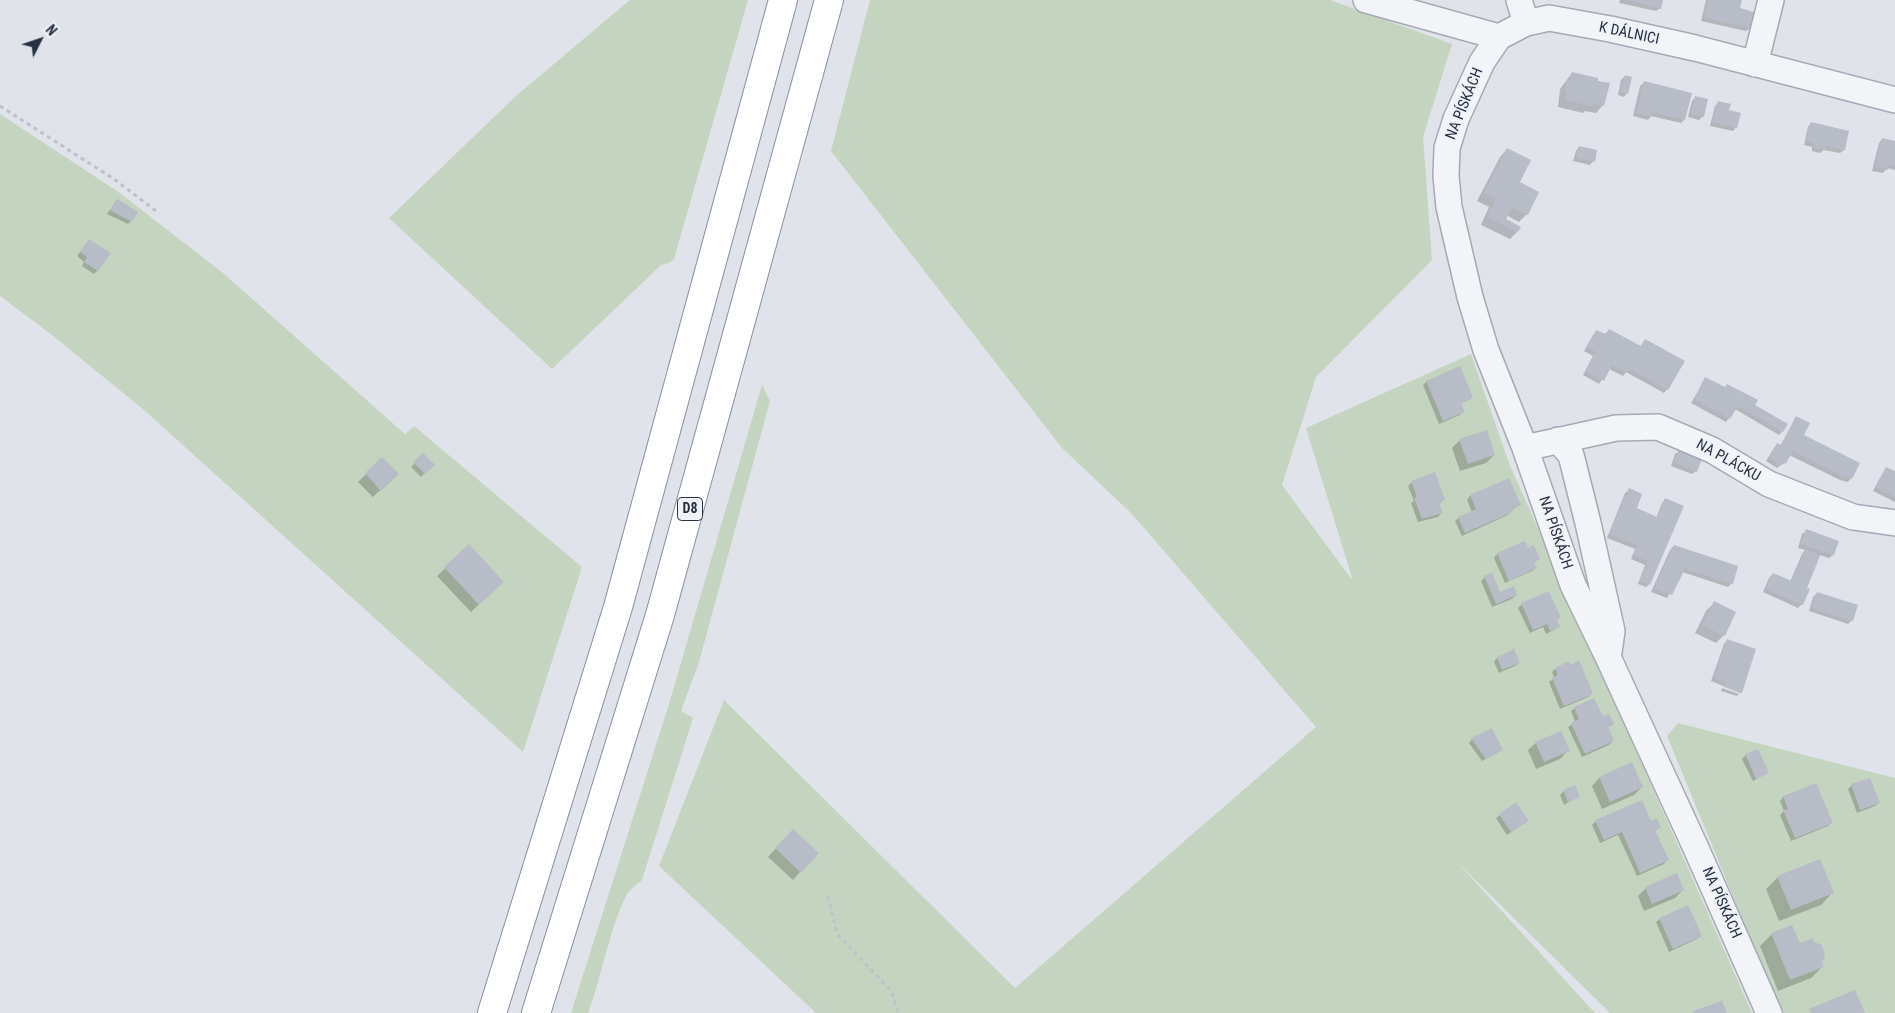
<!DOCTYPE html>
<html>
<head>
<meta charset="utf-8">
<style>
	body { margin:0 }
	#map { position:relative; width:1895px; height:1013px; overflow:hidden; background:#e0e3e9; font-family:"Roboto Condensed",sans-serif }
	canvas { display:block }
	.north { position:absolute; left:15px; top:15px; width:50px; height:50px; -webkit-text-stroke:4px #eff2f7; paint-order:stroke; rotate:49deg; font-size:14px; font-weight:700; line-height:20px; text-align:center; color:#283142 }
	.north::after { content:''; display:block; margin:auto; width:18px; height:22px; background:#283142; clip-path:polygon(50% 0,100% 100%,50% 72%,0 100%) }
</style>
</head>
<body>
<div id="map">
<canvas width="1895" height="1013"></canvas>
<div class="north">N</div>
</div>
<script>
const ctx = document.querySelector('canvas').getContext('2d');
ctx.lineJoin = 'round';
function paint(path, color) {
  ctx.fillStyle = color;
  ctx.fill(path, 'evenodd');
}
function strokePath(path, color, width, dash) {
  ctx.strokeStyle = color;
  ctx.lineWidth = width;
  ctx.lineCap = dash ? 'butt' : 'round';
  ctx.setLineDash(dash || []);
  ctx.stroke(path);
}
function write(font, color, halo, rows, align = 'center') {
  ctx.font = font + ' "Roboto Condensed",sans-serif';
  ctx.lineWidth = 4;
  ctx.setLineDash([]);
  ctx.textBaseline = 'middle';
  ctx.strokeStyle = halo;
  ctx.fillStyle = color;
  for (const [text, x, y, turn = 0] of rows) {
    ctx.save();
    ctx.translate(x, y);
    ctx.rotate((+turn || 0) * Math.PI / 180);
    ctx.textAlign = isNaN(turn) ? turn : align;
    if (halo) ctx.strokeText(text, 0, 0);
    ctx.fillText(text, 0, 0);
    ctx.restore();
  }
}
const green = new Path2D(`
	M630 0H748L674 259 669 263 661 265 552 369 389 218 517 95Z
	M870 0H1330L1452 44 1423 137 1432 260 1316 377 1282 485 1353 581 1306 428 1471 354 1509 463 1752 1013H1610L1457 862 1595 1013H816L659 866 724 700 1015 988 1316 727 1132 514 1062 448 831 151ZM1516 802 1528 821 1511 832 1499 814Z
	M0 114 120 193 223 273 405 434 414 426 582 567 523 752 144 410 52 335 0 296Z
	M762 385 770 401 699 662 681 711 693 718 642 880C637 884 629 890 626 896 609 930 602 976 588 1013H571L669 704Z
	M1678 723 1895 778V1013H1781L1667 736Z`);
const shadow = new Path2D(`
	M1620 0H1662L1660 8 1656 11 1619 3Z
	M1706 0H1741L1739 9 1753 13 1750 28 1746 31 1701 21Z
	M1572 73 1603 105 1596 113 1585 111 1583 113 1558 107 1560 89Z
	M1625 76 1627 93 1624 97 1618 95 1621 80Z
	M1644 83 1684 120 1681 123 1651 116 1648 120 1633 116 1640 86Z
	M1696 97 1703 116 1699 120 1688 117 1692 101Z
	M1719 102 1736 127 1733 131 1710 126 1715 106Z
	M1811 123 1848 132 1844 150 1840 153 1824 150 1820 153 1812 151V147L1804 145 1808 127Z
	M1882 139 1895 143V170L1887 168 1883 173 1872 171 1879 143Z
	M1579 147 1593 161 1590 165 1573 161 1576 151Z
	M1507 149 1527 214 1519 222 1506 215 1504 220 1517 232 1510 239 1481 225 1489 207 1477 201 1500 157Z
	M117 200 131 221 128 224 107 214Z
	M89 240 98 270 94 274 82 266 84 262 77 256Z
	M1609 330 1640 347 1645 340 1667 389 1664 393 1626 372 1623 376 1609 369 1599 384 1583 375 1593 356 1584 351 1593 335 1597 332 1605 334Z
	M1706 378 1754 406 1782 432 1779 435 1735 409 1726 422 1691 403Z
	M1426 382 1472 398 1460 404 1463 411 1460 415 1439 424 1423 385Z
	M1797 417 1802 436 1851 478 1848 482 1840 480 1789 455 1785 462 1777 468 1766 461 1774 448 1778 444 1780 446Z
	M1460 440 1494 455 1486 463 1460 471 1452 448Z
	M1679 451 1696 471 1692 474 1671 466 1675 454Z
	M423 455 433 465 421 477 411 467Z
	M382 459 397 474 373 497 358 482Z
	M1886 468 1895 473V502L1873 491Z
	M1508 480 1520 505 1511 510 1508 515 1462 536 1455 521 1459 518 1472 512 1467 500 1470 496Z
	M1412 482 1443 500 1439 504 1441 513 1438 517 1418 522 1411 503 1414 501 1408 486Z
	M1629 490 1635 509 1656 518 1662 503 1665 500 1649 584 1646 587 1638 584 1645 565 1631 559 1635 549 1607 538 1625 493Z
	M1806 531 1837 541 1833 555 1829 558 1819 555 1806 589 1808 590 1802 604 1798 608 1763 592 1769 578 1773 574 1790 582 1802 554 1805 550 1798 548 1802 534Z
	M1524 543 1527 550 1538 559 1533 563 1535 568 1532 571 1505 583 1494 558 1497 554Z
	M469 546 495 589 471 612 437 576Z
	M1674 546 1732 583 1728 587 1682 572 1667 598 1651 592 1670 550Z
	M1485 577 1499 594 1516 595 1512 599 1492 607 1481 581Z
	M1817 593 1852 620 1848 624 1809 611 1813 597Z
	M1714 603 1724 635 1716 643 1695 633 1706 611Z
	M1522 604 1559 618 1556 621 1559 627 1546 634 1543 627 1530 633 1518 608Z
	M1728 640 1755 650 1740 693 1711 681 1724 644Z
	M1514 651 1519 663 1515 666 1499 673 1494 662 1497 658Z
	M1555 669 1592 693 1588 697 1560 709 1549 682 1554 678 1552 672Z
	M1722 688 1739 694 1737 696 1721 691Z
	M1575 708 1602 718 1612 724 1607 728 1613 741 1609 745 1582 757 1568 727 1575 722 1571 711Z
	M1472 739 1502 750 1482 761 1469 743Z
	M1536 743 1568 751 1560 759 1536 769 1528 750Z
	M1746 755 1767 773 1753 781 1742 759Z
	M1631 764 1642 787 1634 795 1602 809 1592 786 1599 778Z
	M1816 784 1832 822 1828 826 1791 841 1780 815 1784 811 1780 801 1783 797Z
	M1852 785 1878 803 1875 806 1857 813 1848 789Z
	M1564 791 1579 796 1564 805 1560 795Z
	M1516 804 1523 824 1507 835 1496 818Z
	M1596 821 1651 822 1659 827 1655 831 1667 860 1664 864 1637 876 1618 835 1600 843 1592 825Z
	M785 838 800 872 793 880 768 857Z
	M1778 877 1832 893 1821 905 1779 921 1766 889Z
	M1646 888 1683 890 1675 898 1644 911 1638 896Z
	M1660 919 1700 936 1697 939 1669 952 1656 922Z
	M1772 934 1799 945 1821 963 1823 966 1811 978 1778 991 1760 946Z`);
const building = new Path2D(`
	M1627 0H1663L1661 9Z
	M1708 0H1742L1740 8 1754 12 1751 28 1704 18Z
	M1572 72 1598 78V81L1610 83 1604 106 1593 103 1592 106 1565 100 1567 91H1565L1567 80H1570Z
	M1625 75 1632 77 1628 94 1620 92Z
	M1644 81 1692 93 1685 120 1653 112 1652 117 1636 113Z
	M1695 96 1708 99 1704 117 1691 114Z
	M1718 101 1731 104 1729 110 1741 113 1737 128 1713 122Z
	M1811 122 1849 131 1845 150 1826 146 1825 150 1814 148 1815 144 1806 141Z
	M1882 138 1895 141V166L1889 165 1888 170 1875 167Z
	M1579 146 1597 150 1595 162 1576 158Z
	M1507 148 1531 160 1520 182 1539 192 1528 215 1512 207 1506 219 1521 227 1518 232 1487 217 1496 199 1484 193Z
	M117 199 138 212 132 222 110 210Z
	M89 239 111 253 98 271 84 262 87 257 80 252Z
	M1609 329 1641 346 1645 339 1685 361 1668 390 1630 369 1627 373 1612 365 1604 381 1585 371 1596 352 1587 347 1596 330 1606 334Z
	M1460 366 1473 398 1461 403 1465 412 1443 421 1426 381Z
	M1705 377 1725 387 1727 384 1758 400 1755 405 1788 424 1783 432 1738 406 1730 419 1694 399Z
	M1796 416 1810 423 1804 435 1860 463 1852 479 1845 476 1844 477 1793 451 1786 463 1781 465 1769 458 1777 443 1781 445Z
	M1487 430 1495 455 1468 464 1459 439Z
	M1679 449 1702 459 1697 472 1674 462Z
	M423 453 435 465 425 474 413 462Z
	M382 457 399 474 381 491 365 473Z
	M1886 467 1895 471V497L1875 487Z
	M1435 472 1445 500 1439 503 1443 513 1422 519 1414 498 1417 497 1411 481Z
	M1509 478 1521 505 1512 509 1513 512 1465 533 1458 517 1476 509 1470 495Z
	M1629 488 1642 494 1637 508 1657 517 1665 498 1684 506 1650 585 1640 581 1648 561 1633 555 1637 545 1609 534Z
	M1806 529 1839 541 1834 555 1801 544Z
	M1525 541 1528 548 1534 545 1540 559 1534 562 1537 568 1509 581 1497 553Z
	M469 544 504 582 479 605 444 567Z
	M1674 545 1738 566 1733 584 1685 569 1672 595 1654 589Z
	M1805 549 1820 556 1807 588 1810 589 1803 605 1766 589 1773 573 1792 581Z
	M1492 573 1500 592 1514 586 1517 595 1496 604 1484 576Z
	M1549 591 1561 618 1557 620 1560 627 1550 631 1547 624 1533 630 1521 603Z
	M1817 592 1858 605 1853 621 1811 608Z
	M1714 601 1736 612 1725 636 1702 625Z
	M1727 639 1756 649 1742 693 1724 687 1726 682 1714 678Z
	M1514 649 1520 663 1502 670 1497 657Z
	M1579 660 1593 694 1564 706 1552 678 1558 675 1555 668 1569 661 1570 665Z
	M1594 698 1603 716 1609 714 1614 724 1608 727 1614 741 1585 754 1571 723 1579 719 1574 707Z
	M1492 728 1503 750 1486 759 1471 738Z
	M1561 731 1570 751 1544 762 1535 742Z
	M1758 749 1769 773 1756 779 1745 754Z
	M1632 762 1643 787 1610 802 1599 777Z
	M1870 778 1880 803 1860 810 1851 784Z
	M1816 783 1833 823 1795 838 1783 810 1788 809 1783 796Z
	M1575 785 1580 797 1568 802 1563 790Z
	M1642 800 1651 821 1657 818 1661 828 1655 830 1669 860 1640 873 1622 832 1604 840 1595 820Z
	M1516 802 1529 821 1511 832 1499 814Z
	M793 829 819 853 801 873 775 848Z
	M1820 859 1834 893 1791 910 1777 876Z
	M1677 873 1684 890 1652 904 1645 887Z
	M1688 905 1702 936 1673 949 1659 918Z
	M1792 925 1800 943 1813 938 1814 942 1822 945 1825 955 1822 963 1824 967 1790 980 1771 933Z
	M1855 990 1865 1013H1811L1809 1009Z
	M1722 1001 1727 1013H1693V1011Z`);
const path = new Path2D(`
	M0 106 114 179 156 211
	M828 896 837 934 892 992 898 1013`);
const minor = new Path2D(`
	M1366 0 1499 37 1526 23 1549 18 1610 29 1695 48 1895 100
	M1519 0 1526 23
	M1499 37 1482 62 1456 119 1447 148 1446 176 1449 207 1470 297 1486 350 1525 448 1573 585 1608 657 1695 846 1769 1013
	M1755 64 1771 0
	M1558 440 1571 455 1588 523 1612 631 1609 652
	M1525 448 1616 428 1658 427 1712 450 1769 484 1853 517 1895 523`);
const motorway = new Path2D(`
	M492 1013 618 607 783 0
	M536 1013 660 615 829 0`);
const shields = [
	[690,509,25]
];
const shieldNames = [
	["D8",690,509]
];
const streetNames = [
	["K DÁLNICI",1629,34,12],
	["NA PÍSKÁCH",1465,104,-68],
	["NA PLÁCKU",1728,461,29],
	["NA PÍSKÁCH",1555,533,71],
	["NA PÍSKÁCH",1721,903,66]
];
paint(green, '#c5d4c0');
paint(shadow, '#0003');
paint(building, '#b7bcc7');
strokePath(minor, '#a5aab4', 28);
strokePath(motorway, '#8691a1', 30);
strokePath(path, '#bec1c9', 3, [4, 4]);
strokePath(minor, '#f3f4f8', 25);
strokePath(motorway, '#fff', 28);
for (const [x, y, w] of shields) {
  const box = new Path2D();
  box.roundRect(x - w / 2, y - 11.5, w, 23, 4);
  ctx.fillStyle = '#eff2f7';
  ctx.fill(box);
  strokePath(box, '#283142', 1);
}
write('bold 14px', '#283142', null, shieldNames);
write('15px', '#283142', '#eff2f7', streetNames);
</script>
</body>
</html>
